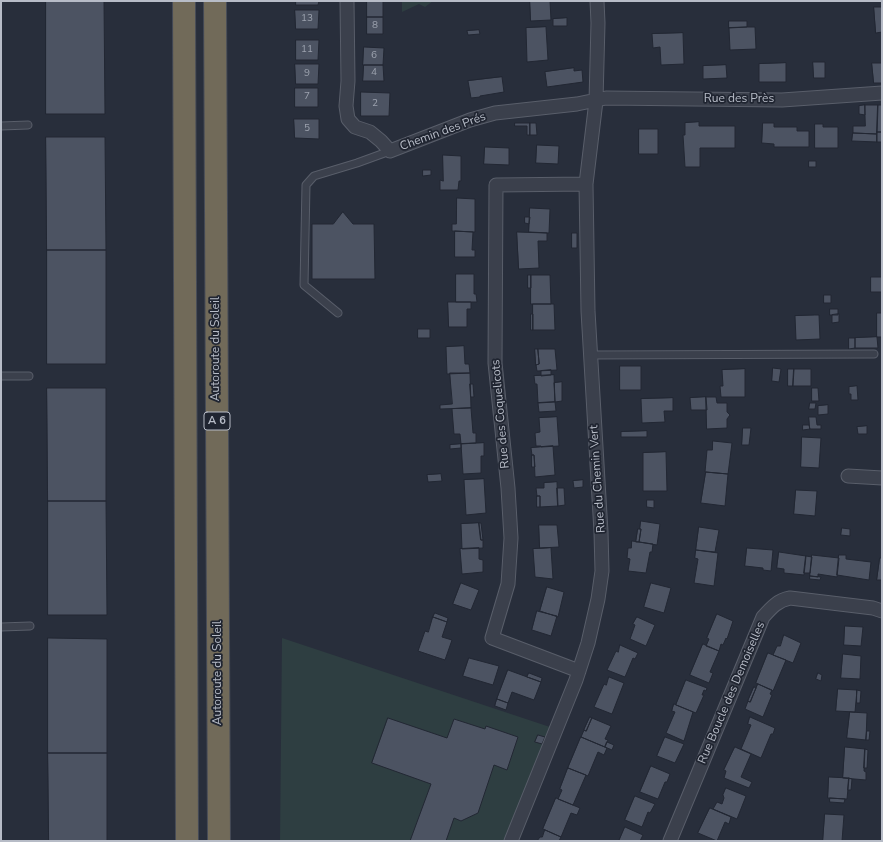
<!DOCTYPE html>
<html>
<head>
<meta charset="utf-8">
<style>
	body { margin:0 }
	#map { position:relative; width:883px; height:842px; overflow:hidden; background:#282e3b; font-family:"Nunito Sans",sans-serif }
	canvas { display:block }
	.frame { position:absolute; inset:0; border:2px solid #b7bcc7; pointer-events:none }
</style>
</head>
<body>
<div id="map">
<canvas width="883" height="842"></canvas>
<div class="frame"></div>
</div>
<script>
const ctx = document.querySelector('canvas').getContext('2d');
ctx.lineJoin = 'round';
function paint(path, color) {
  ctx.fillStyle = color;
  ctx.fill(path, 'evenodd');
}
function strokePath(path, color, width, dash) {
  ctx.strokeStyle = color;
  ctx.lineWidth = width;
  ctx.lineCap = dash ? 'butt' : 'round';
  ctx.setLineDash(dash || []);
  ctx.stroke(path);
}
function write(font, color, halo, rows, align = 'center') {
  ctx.font = font + ' "Nunito Sans",sans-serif';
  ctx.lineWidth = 3.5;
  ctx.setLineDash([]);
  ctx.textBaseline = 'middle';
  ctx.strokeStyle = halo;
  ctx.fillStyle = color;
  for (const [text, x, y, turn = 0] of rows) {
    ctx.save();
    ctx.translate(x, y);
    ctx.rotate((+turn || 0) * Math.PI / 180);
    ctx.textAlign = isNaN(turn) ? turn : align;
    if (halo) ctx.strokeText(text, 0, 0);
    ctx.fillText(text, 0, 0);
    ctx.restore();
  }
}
const green = new Path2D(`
	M402 1H433L425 7 419 4 402 12Z
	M282 638 556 729 510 841H280Z`);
const building = new Path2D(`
	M46 1H104L105 114H46Z
	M296 1H319L318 5H296Z
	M367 1H383V17H367Z
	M530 1H550L551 20 531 21Z
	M874 7H882V32L876 33Z
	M295 10H319L318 29H296Z
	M367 17H383V34H367Z
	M567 18V26H553V19Z
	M729 21H747V27L729 28Z
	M546 27 548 60 527 62 526 28Z
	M747 27H755L756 49 730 50 729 28Z
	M479 30 480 34 468 35 467 31Z
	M683 33 684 64 661 65 660 47 653 48 652 34Z
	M296 40H319L318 60H296Z
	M364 47 384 48 383 65H363Z
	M813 62H825V78H814Z
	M786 63V82H759V64Z
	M872 63H882V83H874Z
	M295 64H319L318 84H296Z
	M364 65H383L384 81H363Z
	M726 65 727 78 703 79V66Z
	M574 68V71L582 70 583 82 547 87 545 72Z
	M502 77 504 92 480 96V97L471 98 468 81Z
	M295 88H318V107H295Z
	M361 92 390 93 389 116H361Z
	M865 105V115L859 114V106Z
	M865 105H878L877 134 853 133V126H865Z
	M878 105H882V132H877Z
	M294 119H319V139L295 138Z
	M699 122V126H735V148H700V167H685L683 135H685V123Z
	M515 123H530V135H527V126H515Z
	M530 123H536L537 135H530Z
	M763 123H774V127H797V131H809V147H774V144L762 143Z
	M815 124H823V127H838V148H815Z
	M639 129H658V154H639Z
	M877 132H882V142H877Z
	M853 133 877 134V142L852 141Z
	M46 137H105L106 250H47Z
	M537 145 559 146 558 164 536 163Z
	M485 147 509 148V165L484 164Z
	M443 155 461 156V181H459L458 190H440V180L443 181Z
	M809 161H816V167H809Z
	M423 170H431V175L423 176Z
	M457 198 475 199V232L452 231V224H456Z
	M530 208 550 209 549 233 529 232Z
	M343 212 353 224H374L375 279H312V224H333Z
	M525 217H530L529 224 525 223Z
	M455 231 473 232 472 250H475V257H455Z
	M517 232 547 233V241H538L539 268 519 269Z
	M572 233H577V248H572Z
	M47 250H106V364H47Z
	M456 274H474V294H476L477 302H456Z
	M528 275H531V288H528Z
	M531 275H550L551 304H531Z
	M871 277H882V292H871Z
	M824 295H831V303H824Z
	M448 302H471V309H467V327H449Z
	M533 304H554L555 330H533Z
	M830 309H838V315H830Z
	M877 313H882V337H877Z
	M531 314H533V330H531Z
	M839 314V322L832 323V315Z
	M815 315H819L820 339 796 340 795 316Z
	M418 329H430V338H418Z
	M877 337 878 348H855V338Z
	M849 338H855V348L849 349Z
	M464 346 465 364H469L470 373 447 374 446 347Z
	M535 349H538L539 364 536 365Z
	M538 349H555L557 370 537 371 536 365 539 364Z
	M620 366H641V390H620Z
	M773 368 781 369 779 382 772 381Z
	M745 369V397H721L720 386H723L722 370Z
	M788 369H794L793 386H788Z
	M794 369H811V386H793Z
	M551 370V375L541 376V371Z
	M450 373H470L471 408 440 409V405L452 404Z
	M554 375 555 402 538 403 537 384H535L534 376Z
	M562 382V401L555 402 554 383Z
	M470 384H473L474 397H471Z
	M857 386 858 400H851V394H849V387Z
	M47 388H106V501H48Z
	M812 388H818L819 401H812Z
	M706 397H716L717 403H727V412L730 415 727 419V428L707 429Z
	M706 397 707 410H691L690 398Z
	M673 398V411H664L665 422 642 423 641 399Z
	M555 402 556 411 539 412 538 403Z
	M810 403H816L815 409H809Z
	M828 405V414L818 415V406Z
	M471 408 473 433H476V443L461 444 460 434H454L452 409Z
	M557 417 559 446 541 447V446H536L535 433 540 432 539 418Z
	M809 417H816L817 425H821V429H810Z
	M803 425H809L810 429 803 430Z
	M867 426V434H858L857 427Z
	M743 428H751L749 445H742Z
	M647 431V437H621V432Z
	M802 437 821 438 819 468 801 467Z
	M713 441 732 443 728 474 705 472 707 450H712Z
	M484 443V456H481V473L463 474 461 444Z
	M461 444V448L450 449V445Z
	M553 446 555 475 535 477 534 455H532L531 448Z
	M666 452 667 491H643V453Z
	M532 455H534L535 467H532Z
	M706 472 728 474 725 506 701 503Z
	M441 474 442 481 428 482 427 475Z
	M484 479 486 513 466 515 464 480Z
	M583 480V487L574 488 573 481Z
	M557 482 558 506 540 507V496H537L536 488H544V483Z
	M557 488H564L565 505 558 506Z
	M796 490 817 491 815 516 794 514Z
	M537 496H540V507H537Z
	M647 500H654V508L647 507Z
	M48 501H106L107 615H48Z
	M641 521 660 524 657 545 639 542 641 529H640Z
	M479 523H481L483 540H481Z
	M479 523 481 540H483V548L462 549 461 524Z
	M539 525H557L559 547 540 548Z
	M699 527 719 530 715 552 696 550Z
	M842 528 850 529V536L841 535Z
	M638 529H641L639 542H636Z
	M632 541 653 544 652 552H650L646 573 628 571 630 559 627 558 628 548H631Z
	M479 548V559L483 560V572L462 574 460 549Z
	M551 548 553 579 535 577 533 549Z
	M747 548 773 550 771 571 763 570V568L745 566Z
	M696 550 718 553 714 586 694 583 698 559 695 558Z
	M779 552 806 556 804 575 784 573V569L777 568Z
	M812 555 839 558 837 577 818 574V577L810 576Z
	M839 555H846V559L871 562 869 580 837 575Z
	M806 556 812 557 810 573H804Z
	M880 558H882V580H877Z
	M810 576 821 577 820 580 810 579Z
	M461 583 479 590 471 610 453 604Z
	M651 583 671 588 664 613 644 607Z
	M547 587 564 592 558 617 540 611Z
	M537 611 557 616 551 636 532 630Z
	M435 613 448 618 447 622 433 617Z
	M717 614 733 621 727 639 726 638 723 645 721 644 719 651 706 646 709 639 707 638Z
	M433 617 447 622 442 637 452 640 445 660 418 651 425 631 428 632Z
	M637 617 655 625 646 646 630 639 635 625 633 624Z
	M845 626 863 627 861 646 844 645Z
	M784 635 801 643 793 663 773 655 777 646H780Z
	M48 638 107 639V753H48Z
	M703 644 719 651 710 672 713 673 709 683 690 675Z
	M620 645 638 653 635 659 633 658 625 677 607 670 616 651 618 652Z
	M768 653 786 660 773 691 756 683Z
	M843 654 861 656 860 679 841 678Z
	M469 658 499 666 493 685 463 676Z
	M508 670 541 682 534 700 512 692 508 703 497 699Z
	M529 673 542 678 541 682 527 677Z
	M818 673 822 675 821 681 816 679Z
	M609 677 624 683 612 714 594 707 604 684 606 685Z
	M686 680 707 688 706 691 704 690 702 695H704L696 713 676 705Z
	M758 684 772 690 770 694 772 695 763 717 745 709 748 701 750 702Z
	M754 687 756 688 750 702 748 701Z
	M838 689 857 690 855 712 836 711Z
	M857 690 861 691 860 703H857Z
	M497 699 508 703 506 710 495 706Z
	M674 704 693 712 684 741 666 733 675 712 672 711Z
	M850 712 867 713 866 740 847 738Z
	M590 717 592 718 586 731 584 730Z
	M750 717 775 728 773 734H771L761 758 741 749 751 725 748 724Z
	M388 718 447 738 454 719 485 729 486 726 518 737 507 770 494 765 478 813 461 821 454 818 446 841H410L431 784 372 763Z
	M592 718 611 726 605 739 608 740 605 747 581 737 584 730 586 731Z
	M867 731H870L869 740H866Z
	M538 735 545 737 542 744 535 742Z
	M581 737 607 748 604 755 598 752 588 776 568 768Z
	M665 737 684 744 675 763 657 756Z
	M607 742 614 745 612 750 605 747Z
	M735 747 751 754 741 777 752 782 749 788 724 778 726 771 724 770Z
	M845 747 865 749 864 771 866 772V780L843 778Z
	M865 749 868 750 867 768H864Z
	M48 753H107V841H49Z
	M651 766 670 774 667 782H665L658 799 640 792Z
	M568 768 586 775 573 805 558 799 562 790 560 789Z
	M829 777 849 778 847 799 828 798Z
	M849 778 852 779 851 790H848Z
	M726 788 746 796 737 819 713 809 717 802 722 804 724 798 723 795Z
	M635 796 655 804 650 813 648 812 642 827 625 820Z
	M556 798 580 808 577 815 571 813 561 837 543 829Z
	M830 798 845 799 844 803 830 802Z
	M710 808 731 817 729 824 725 822 717 841 698 833Z
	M825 814 844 815 842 841H823Z
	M625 827 643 835 640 841H619Z
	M545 830 561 837 559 841H537L540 837H542Z`);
const lane = new Path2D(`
	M1 126 28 125
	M338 313 304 285 306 185 314 176 357 163 390 151
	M590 355 874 354
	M1 376H29
	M1 627 30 626`);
const street = new Path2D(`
	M347 1 348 81 346 106 348 119 355 127 370 132 381 141 390 151 470 120 495 113 577 104 606 98 782 100 882 93
	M848 476 882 478
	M579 671 492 638 508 584 511 538 508 488 495 363 496 185 586 184
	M511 841 576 680 588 643 598 599 602 571 601 532 588 311 586 184 596 101 598 23 597 1
	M670 841 763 617C771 608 778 600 790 598L873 608 882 611`);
const highway = new Path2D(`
	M184 1 187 841
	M215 1 219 841`);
const numberNames = [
	["13",307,19],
	["8",375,26],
	["11",307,50],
	["6",374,56],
	["4",374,73],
	["9",307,74],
	["7",307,97],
	["2",375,104],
	["5",307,129]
];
const shields = [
	[217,421,26]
];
const shieldNames = [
	["A 6",217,421]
];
const streetNames = [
	["Rue des Près",739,99],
	["Chemin des Prés",443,132,-20],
	["Autoroute du Soleil",216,349,-90],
	["Rue des Coquelicots",501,414,-95],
	["Rue du Chemin Vert",598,479,-94],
	["Autoroute du Soleil",218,673,-90],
	["Rue Boucle des Demoiselles",732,693,-67]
];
paint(green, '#2e3e41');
paint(building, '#4c5362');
strokePath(building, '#222733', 1);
strokePath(lane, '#595e6a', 9);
strokePath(street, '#595e6a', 15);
strokePath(highway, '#464b57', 24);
strokePath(lane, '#3b404c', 7);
strokePath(street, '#3b404c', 13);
strokePath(highway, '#716a59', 22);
write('10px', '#9ca2ae', null, numberNames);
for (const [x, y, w] of shields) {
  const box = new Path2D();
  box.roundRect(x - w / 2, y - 9, w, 18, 3);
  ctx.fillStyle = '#202531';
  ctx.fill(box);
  strokePath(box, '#b7bcc7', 1);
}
write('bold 11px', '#b7bcc7', null, shieldNames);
write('12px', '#b7bcc7', '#202531', streetNames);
</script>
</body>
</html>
